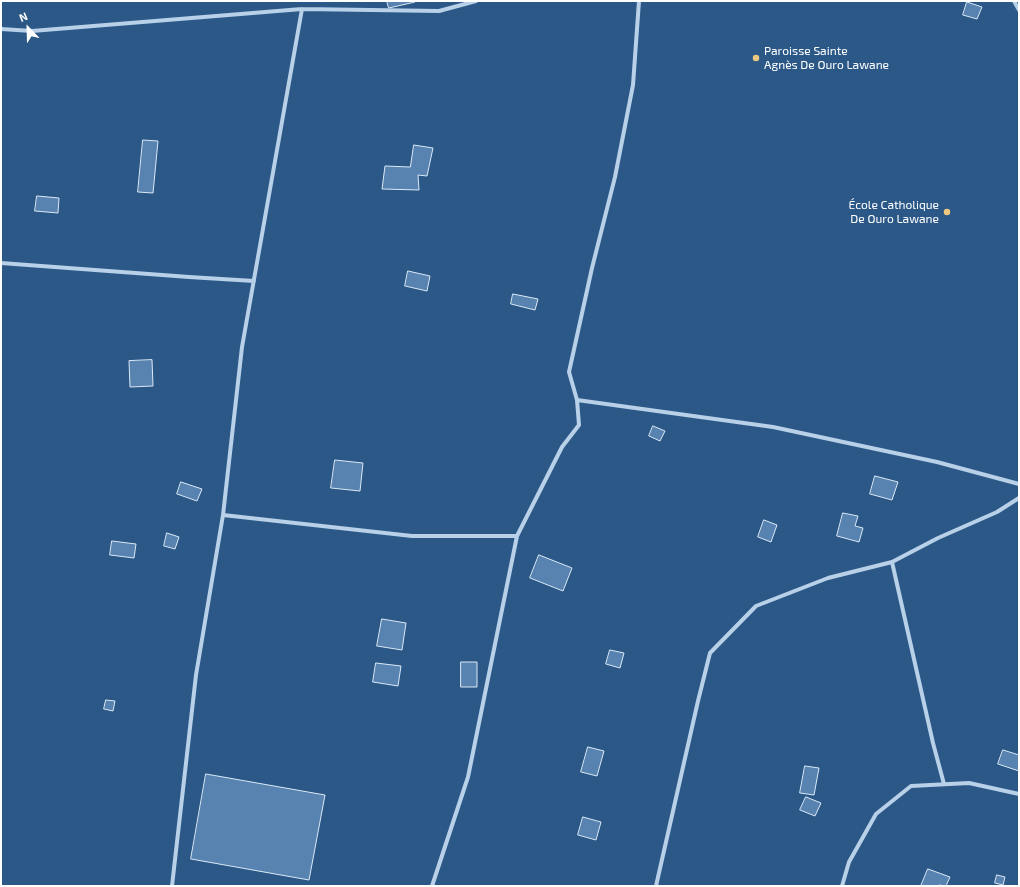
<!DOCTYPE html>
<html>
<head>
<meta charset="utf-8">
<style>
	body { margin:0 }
	#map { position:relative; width:1020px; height:887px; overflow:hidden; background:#2b5887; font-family:"Exo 2",sans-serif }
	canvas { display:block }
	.frame { position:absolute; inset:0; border:2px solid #fff; pointer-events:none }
	.north { position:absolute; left:8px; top:8px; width:40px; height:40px; -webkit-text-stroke:3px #2b5887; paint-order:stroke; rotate:337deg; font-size:11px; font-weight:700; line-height:16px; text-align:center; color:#fff }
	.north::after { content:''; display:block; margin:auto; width:14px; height:18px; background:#fff; clip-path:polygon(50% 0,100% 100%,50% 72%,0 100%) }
</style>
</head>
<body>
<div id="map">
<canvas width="1020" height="887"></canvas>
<div class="frame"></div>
<div class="north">N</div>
</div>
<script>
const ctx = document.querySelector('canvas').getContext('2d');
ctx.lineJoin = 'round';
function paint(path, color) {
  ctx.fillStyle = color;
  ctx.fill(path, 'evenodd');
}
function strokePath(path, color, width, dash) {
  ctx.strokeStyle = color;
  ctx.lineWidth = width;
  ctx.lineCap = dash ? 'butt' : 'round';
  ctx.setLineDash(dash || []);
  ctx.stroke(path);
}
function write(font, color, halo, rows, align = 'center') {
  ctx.font = font + ' "Exo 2",sans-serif';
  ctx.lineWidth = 4;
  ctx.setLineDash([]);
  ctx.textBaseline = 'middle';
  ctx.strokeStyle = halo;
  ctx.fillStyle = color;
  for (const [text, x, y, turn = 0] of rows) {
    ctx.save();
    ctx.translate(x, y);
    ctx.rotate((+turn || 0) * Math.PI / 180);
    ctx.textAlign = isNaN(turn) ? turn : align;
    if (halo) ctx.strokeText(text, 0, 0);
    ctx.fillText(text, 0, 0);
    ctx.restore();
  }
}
const building = new Path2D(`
	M387 1H415V2L389 8Z
	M967 2 982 7 977 19 963 15Z
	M143 140 158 141 153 193 138 192Z
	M414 145 433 148 427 176 418 175 419 190 382 189 385 166 410 167Z
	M37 196 59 198 58 213 35 211Z
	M408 271 430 276 427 291 405 286Z
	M513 294 538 299 535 310 511 304Z
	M152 360 153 386 130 387 129 361Z
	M653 426 665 431 660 441 649 436Z
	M335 460 363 463 360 491 331 488Z
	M875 476 898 482 892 500 870 494Z
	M181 482 202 489 197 501 177 494Z
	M843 513 858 516 855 526 863 528 859 542 837 536Z
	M764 520 777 525 771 542 758 537Z
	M167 533 179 537 175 549 164 546Z
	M112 541 136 544 134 558 110 555Z
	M539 555 572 568 563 591 530 578Z
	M382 619 406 623 402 650 377 646Z
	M610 650 624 653 620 668 606 664Z
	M461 662H477V687H461Z
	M376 663 401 666 398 686 373 682Z
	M106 700 115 701 113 711 104 709Z
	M588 747 604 751 597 776 581 772Z
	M1003 750 1019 755V771L998 764Z
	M805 766 819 768 814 795 800 793Z
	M206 774 325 795 309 880 191 859Z
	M806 797 821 803 815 816 800 810Z
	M583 817 601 822 596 840 578 835Z
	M928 869 950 877 946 886 939 885 938 886H921Z
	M997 875 1005 877 1003 885 995 883Z`);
const street = new Path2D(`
	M1014 1 1019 10
	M1 29 32 31 302 9 439 11 476 1
	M1 263 189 277 254 281
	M577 400 773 427 937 462 1019 484
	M223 515 412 536H517
	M892 562 933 743 944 784
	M172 886 196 675 223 515 242 347 302 9
	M432 886 468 777 517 536 562 447 579 425 577 400 569 372 592 268 615 177 633 85 639 1
	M656 886 698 701 710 653 756 606 828 578 892 562 938 538 997 512 1019 498
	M842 886 849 862 876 814 911 786 969 783 1019 794`);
const markers = [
	[756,58,4,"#edc881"],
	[947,212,4,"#edc881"]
];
const poiNames = [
	["Paroisse Sainte",764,51],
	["Agnès De Ouro Lawane",764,65],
	["École Catholique",939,205,"right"],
	["De Ouro Lawane",939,219,"right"]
];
paint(building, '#5883b0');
strokePath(building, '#dbe9f6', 1);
strokePath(street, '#b8d0e8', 4);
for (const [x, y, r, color] of markers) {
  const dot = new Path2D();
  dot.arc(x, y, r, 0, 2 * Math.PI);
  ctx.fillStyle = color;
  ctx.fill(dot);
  strokePath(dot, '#2b5887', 1.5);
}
write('12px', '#fff', '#2b5887', poiNames, 'left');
</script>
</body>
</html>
